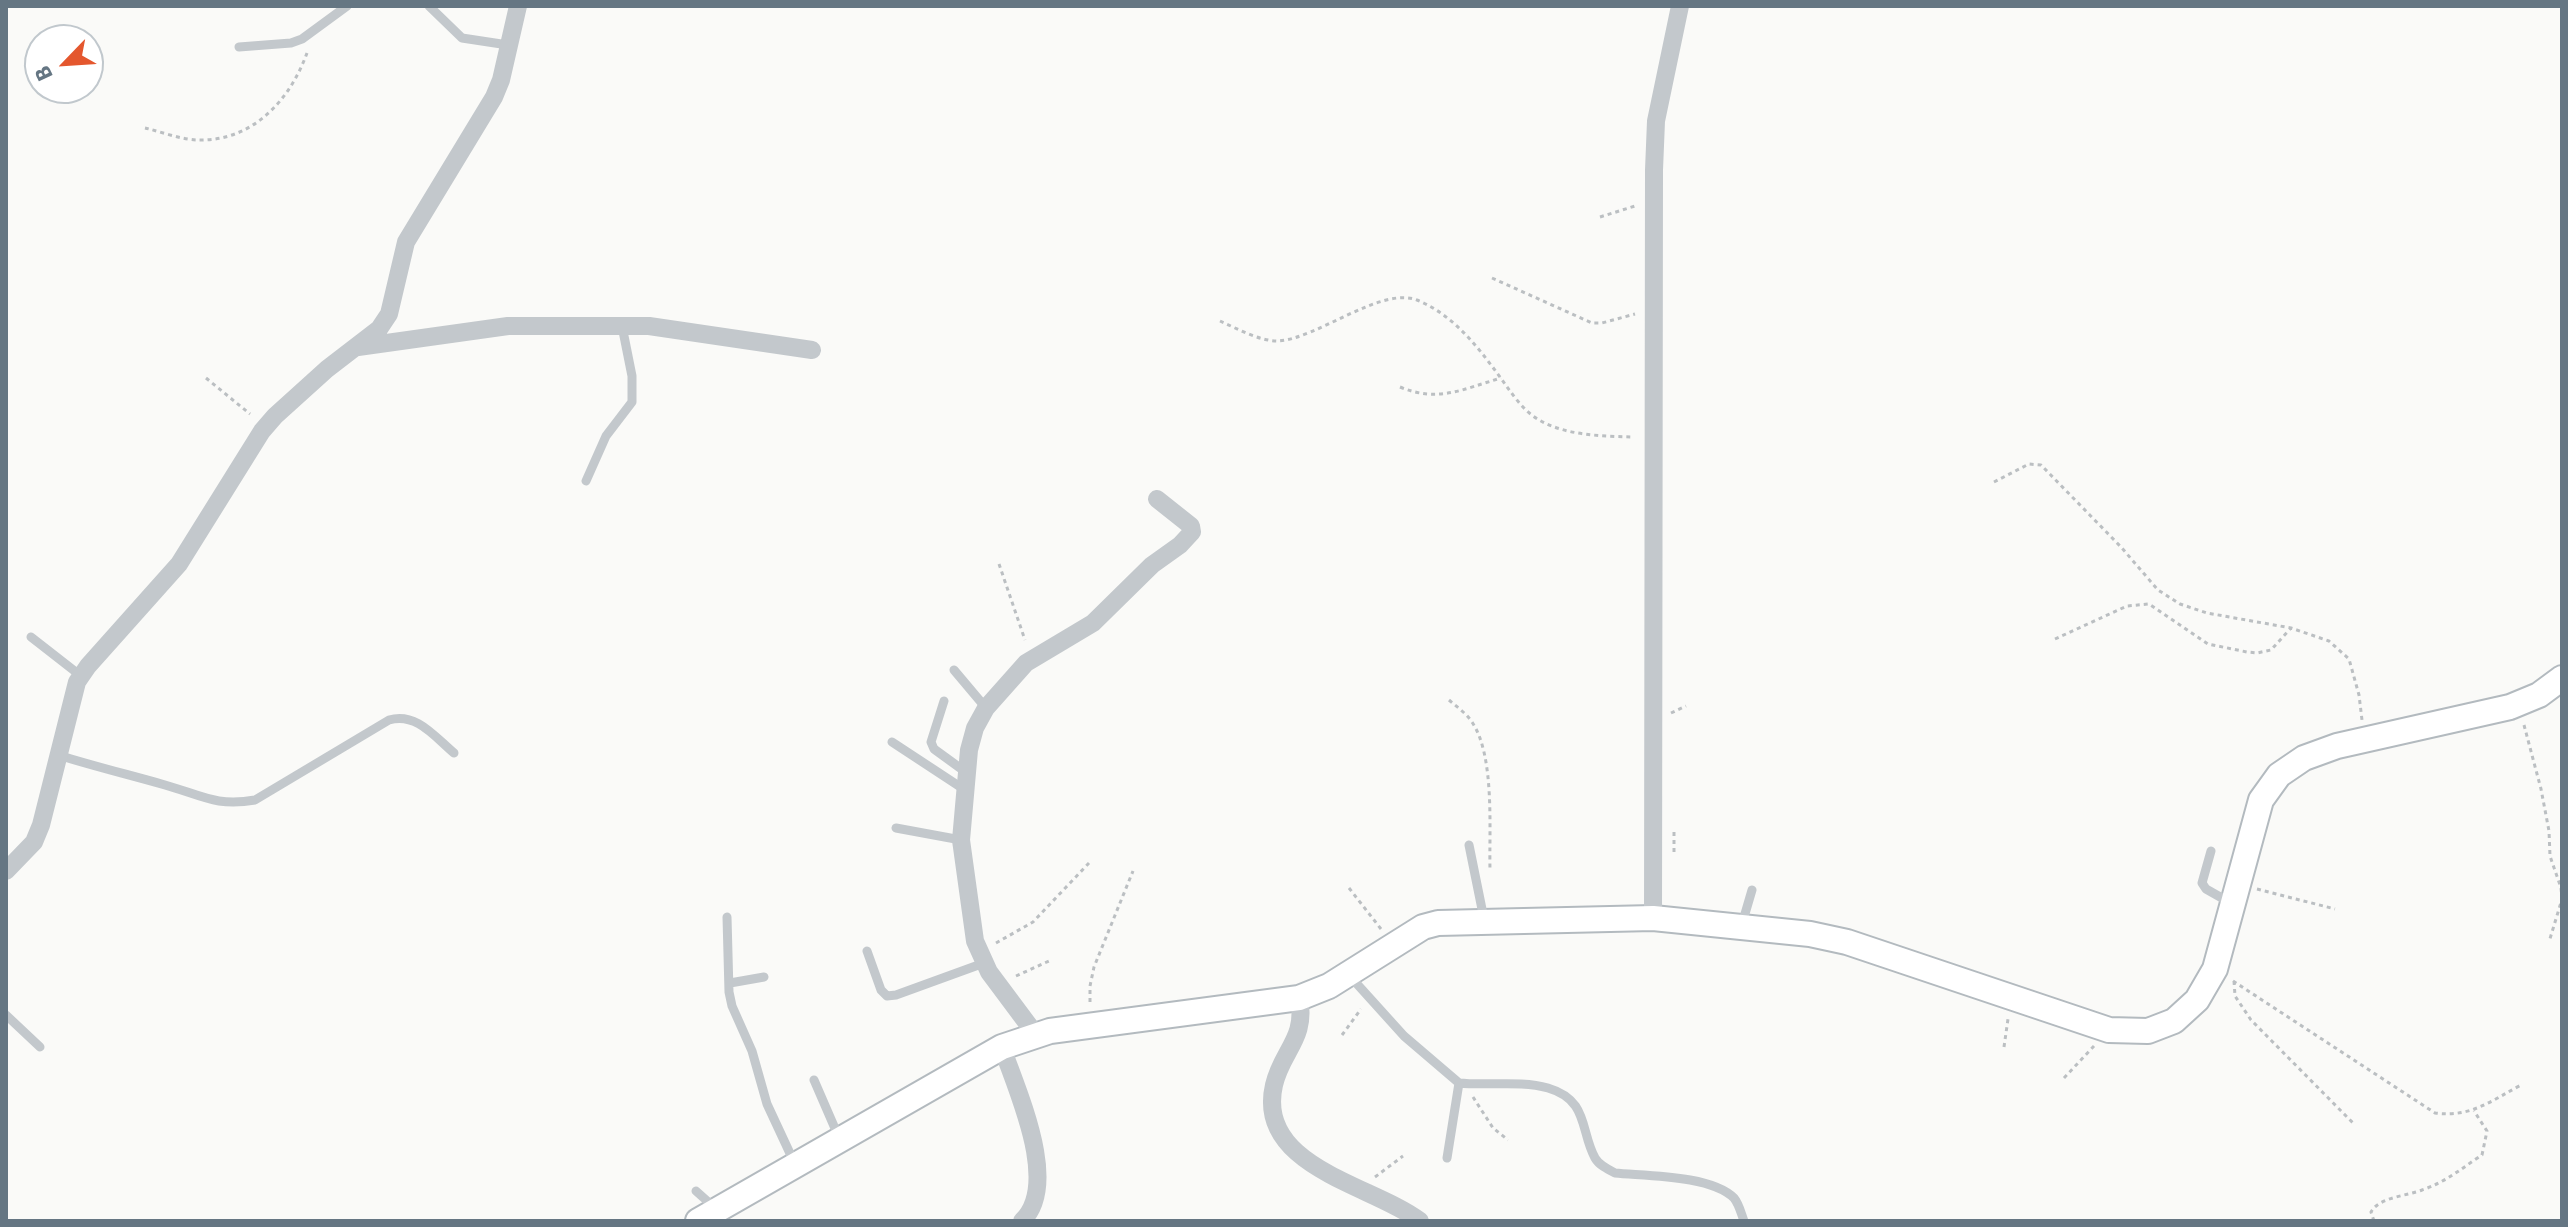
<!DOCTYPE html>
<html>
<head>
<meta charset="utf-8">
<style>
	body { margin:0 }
	#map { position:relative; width:2568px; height:1227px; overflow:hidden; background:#fafaf8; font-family:Signika,sans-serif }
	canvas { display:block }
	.frame { position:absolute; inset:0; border:8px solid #657683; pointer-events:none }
	.north { position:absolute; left:24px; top:24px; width:80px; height:80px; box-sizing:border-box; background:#fff; border:2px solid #c1c8cd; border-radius:50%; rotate:245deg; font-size:22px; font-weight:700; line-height:32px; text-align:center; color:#657683 }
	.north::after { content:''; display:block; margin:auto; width:28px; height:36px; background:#e4572e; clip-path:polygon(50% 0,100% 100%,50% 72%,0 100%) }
</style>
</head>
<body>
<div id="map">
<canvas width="2568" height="1227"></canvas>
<div class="frame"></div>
<div class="north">B</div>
</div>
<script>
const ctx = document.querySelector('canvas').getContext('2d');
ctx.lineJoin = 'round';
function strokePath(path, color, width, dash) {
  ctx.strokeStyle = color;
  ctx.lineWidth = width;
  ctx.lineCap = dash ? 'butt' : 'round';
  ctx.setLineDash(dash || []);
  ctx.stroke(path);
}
const path = new Path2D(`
	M145 128C162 132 182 140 199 140 253 141 290 100 307 53
	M1600 217 1635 206
	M1492 278 1592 323H1602L1635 314
	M1220 321C1238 329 1259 341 1278 341 1317 339 1381 286 1417 300 1456 316 1481 351 1505 384 1513 395 1521 407 1533 416 1561 436 1601 436 1634 437
	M206 378 250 414
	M1400 387C1438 403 1463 389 1501 378
	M1994 482 2029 464 2041 465 2121 547 2158 590 2180 604 2207 613 2291 628 2329 641 2349 659 2359 695 2362 720
	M999 564 1025 640
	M2055 639 2127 606 2149 604 2208 644 2247 652 2257 653 2271 650 2291 628
	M1449 700C1457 707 1466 713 1472 722 1495 756 1489 830 1490 870
	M1671 713 1686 706
	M2524 725 2541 789 2549 831 2550 856 2561 888 2562 899 2549 942
	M1674 852V831
	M1349 888 1381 929
	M2257 889 2335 909
	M996 943 1033 922 1089 863
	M1016 976 1049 961
	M2233 981 2435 1113C2471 1118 2492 1100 2523 1084
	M2234 981 2235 996 2251 1020 2355 1125
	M1090 1002V986L1094 967 1133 871
	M1342 1035 1361 1009
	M2004 1047 2008 1019
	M2064 1078 2094 1046
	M1473 1097 1493 1128 1508 1140
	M1375 1177 1403 1156
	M2374 1221 2371 1212C2379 1197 2407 1196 2422 1190 2446 1182 2462 1168 2482 1155L2487 1131 2474 1111`);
const lane = new Path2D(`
	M429 6 462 38 508 45
	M239 47 291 43 302 39 347 6
	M586 481 606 436 632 402V376L622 326
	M31 637 81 676
	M954 670 986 708
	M944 701 931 742 934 749 967 773
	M892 742 965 790
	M58 755C93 766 130 775 165 785 201 795 216 807 255 800L389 720C416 712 434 736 454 753
	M896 828 961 840
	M1469 845 1484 919
	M2211 851 2202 883 2206 889 2229 902
	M727 917 729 992 732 1006 752 1051 767 1104 794 1162
	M1742 924 1752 890
	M867 951 881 990 887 996 896 995 984 963
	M1348 974 1404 1036 1459 1083
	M730 983 764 977
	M6 1015 40 1047
	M814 1080 840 1140
	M1447 1158 1459 1083C1488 1086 1520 1080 1548 1088 1589 1100 1580 1131 1595 1158 1599 1165 1607 1169 1615 1173 1646 1176 1711 1175 1734 1198 1739 1204 1741 1213 1744 1221
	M696 1191 715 1208`);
const street = new Path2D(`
	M358 347 508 326H649L812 350
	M6 871 34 842 41 825 77 682 88 666 179 564 262 431 275 416 327 369 379 329 389 314 406 242 494 97 501 80 518 6
	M1653 918 1654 170 1656 121 1680 6
	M1299 998C1307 1039 1282 1050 1274 1085 1255 1167 1373 1185 1420 1221
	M1036 1035 989 972 975 941 961 840 969 750 975 728 986 708 1026 663 1093 623 1152 565 1180 545 1192 532 1191 526 1157 499
	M1002 1047C1016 1089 1061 1184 1022 1221`);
const secondary = new Path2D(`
	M698 1221 1002 1047 1050 1031 1299 998 1329 986 1423 927 1438 923 1653 918 1810 934 1847 942 2109 1030 2148 1031 2174 1021 2197 1000 2215 969 2261 800 2279 775 2304 758 2337 746 2510 707 2539 695 2562 678`);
strokePath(secondary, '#b3babf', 28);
strokePath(path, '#bbbfc2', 3, [4, 4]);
strokePath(lane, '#c3c8cc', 9);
strokePath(street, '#c3c8cc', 18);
strokePath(secondary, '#fff', 24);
</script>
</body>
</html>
